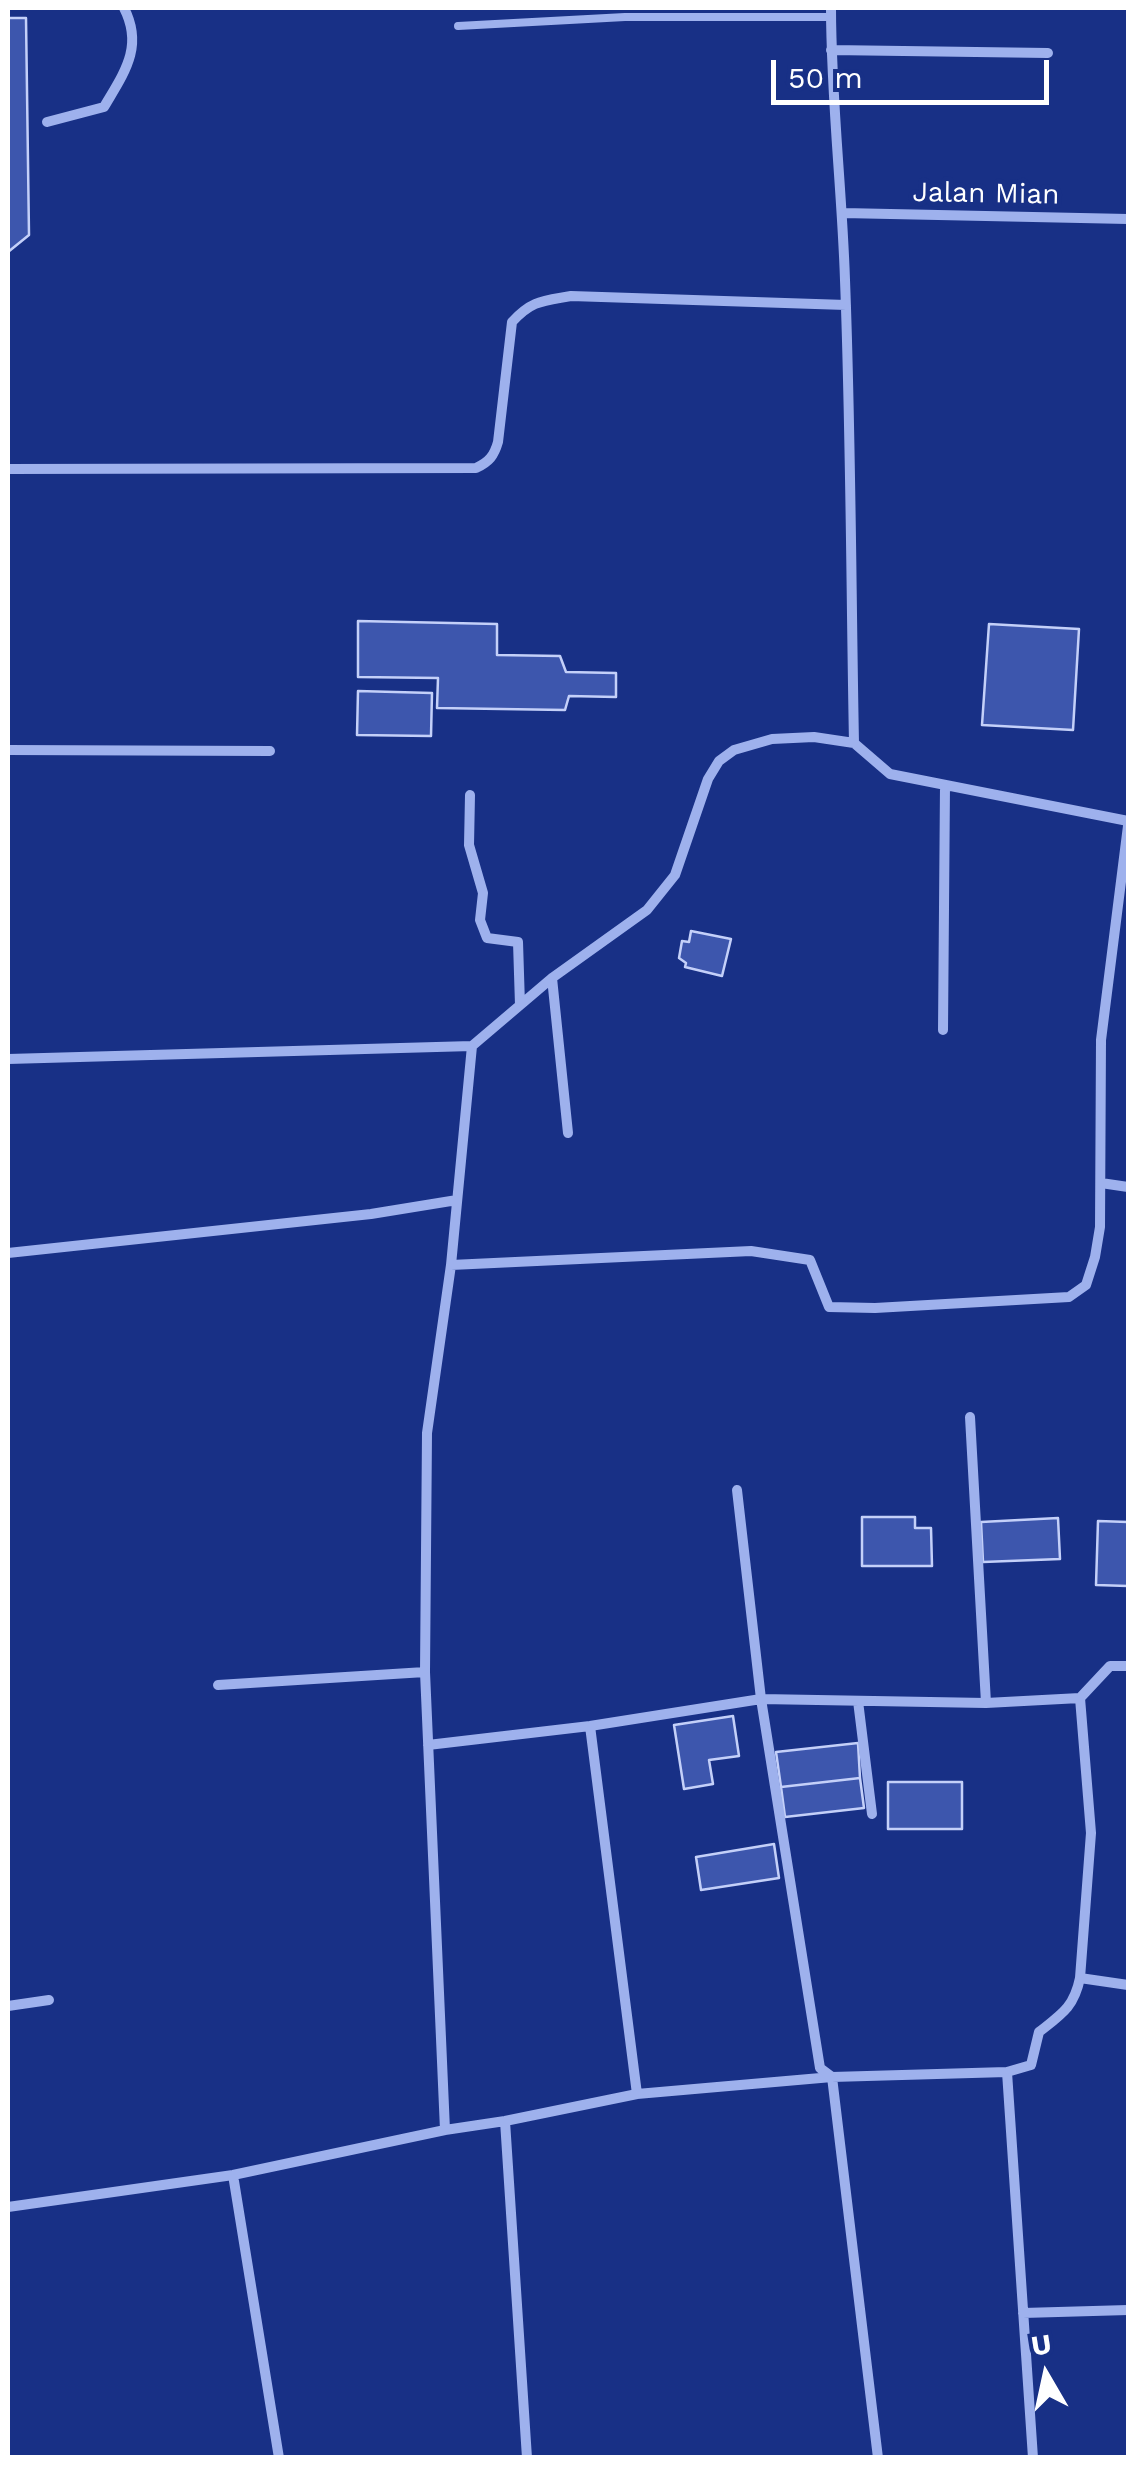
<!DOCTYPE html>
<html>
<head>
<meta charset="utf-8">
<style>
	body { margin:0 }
	#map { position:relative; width:1136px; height:2465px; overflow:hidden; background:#183086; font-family:"Work Sans",sans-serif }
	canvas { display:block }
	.frame { position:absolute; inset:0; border:10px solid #fff; pointer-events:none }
	.north { position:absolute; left:996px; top:2325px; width:100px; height:100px; -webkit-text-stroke:8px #183086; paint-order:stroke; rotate:351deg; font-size:28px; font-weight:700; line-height:40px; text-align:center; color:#fff }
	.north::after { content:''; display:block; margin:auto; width:35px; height:45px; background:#fff; clip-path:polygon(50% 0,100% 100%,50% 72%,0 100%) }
	.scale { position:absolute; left:771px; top:60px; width:278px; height:45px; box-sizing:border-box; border:5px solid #fff; border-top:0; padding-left:12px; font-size:30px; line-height:35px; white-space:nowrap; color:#fff; -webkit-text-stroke:8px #183086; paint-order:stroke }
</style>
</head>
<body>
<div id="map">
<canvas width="1136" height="2465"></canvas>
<div class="frame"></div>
<div class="north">U</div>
<div class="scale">50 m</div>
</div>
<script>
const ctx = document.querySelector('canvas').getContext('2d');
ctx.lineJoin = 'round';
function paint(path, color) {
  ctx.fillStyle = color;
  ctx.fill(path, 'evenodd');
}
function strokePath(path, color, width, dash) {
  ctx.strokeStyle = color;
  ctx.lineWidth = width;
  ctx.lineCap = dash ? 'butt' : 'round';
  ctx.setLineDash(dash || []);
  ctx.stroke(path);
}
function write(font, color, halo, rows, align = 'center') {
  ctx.font = font + ' "Work Sans",sans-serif';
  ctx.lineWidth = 10;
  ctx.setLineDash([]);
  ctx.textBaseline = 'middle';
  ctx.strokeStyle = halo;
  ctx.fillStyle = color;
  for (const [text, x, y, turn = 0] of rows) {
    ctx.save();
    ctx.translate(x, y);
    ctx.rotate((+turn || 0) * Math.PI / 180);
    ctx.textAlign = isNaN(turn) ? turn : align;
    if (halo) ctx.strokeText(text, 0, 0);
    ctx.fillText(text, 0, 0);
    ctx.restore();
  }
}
const building = new Path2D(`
	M8 18H26L29 235 8 252Z
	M358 621 497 624V655L560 656 566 672 616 673V697L569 696 565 710 437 708 438 678 358 677Z
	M989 624 1079 629 1073 730 982 725Z
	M358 691 432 693 431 736 357 735Z
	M691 931 731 939 722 976 685 967 686 963 679 958 682 941 689 942Z
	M862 1517H915V1528H931L932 1566H862Z
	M1058 1518 1060 1559 983 1562 981 1522Z
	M1098 1521 1128 1522V1586L1096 1585Z
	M733 1716 739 1756 709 1760 713 1784 684 1789 674 1725Z
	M858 1743 860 1778 781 1787 776 1752Z
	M860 1778 864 1808 785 1817 781 1787Z
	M888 1782H962V1829H888Z
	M774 1844 779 1878 701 1890 696 1857Z`);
const lane = new Path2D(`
	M458 26 625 17H831`);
const street = new Path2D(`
	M831 8C831 98 842 189 845 280 851 434 851 589 854 743
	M831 50 1048 53
	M47 122 104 107C124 73 144 47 124 8
	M843 213 1128 219
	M8 469 476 468C489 462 494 456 498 442L512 322C532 300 543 301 571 296L846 305
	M8 750 270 751
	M470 795 469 845 483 893 480 920 487 938 518 942 520 1005
	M552 978 568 1133
	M943 1030 945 785
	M8 1059 472 1046 552 978 647 910 675 875 708 779 719 761 734 750 772 739 814 737 854 743 890 774 1128 821
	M1101 1183 1128 1187
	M8 1253 371 1214 457 1200
	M451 1265 751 1251 810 1260 829 1307 875 1308 1069 1297 1086 1285 1095 1257 1100 1227 1101 1040 1128 826
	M970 1417 986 1703
	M737 1490 761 1699 820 2068 832 2077 878 2458
	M218 1685 425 1672
	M1080 1698 1091 1833 1080 1978
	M858 1701 872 1814
	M590 1726 637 2094
	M428 1745 590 1726 761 1699 986 1703 1080 1698 1110 1666H1128
	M8 2006 49 2000
	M1007 2072 1033 2458
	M505 2121 527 2458
	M445 2130 425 1672 427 1433 451 1265 472 1046
	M233 2175 279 2458
	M8 2207 233 2175 445 2130 505 2121 637 2094 832 2077 1007 2072 1031 2065 1039 2032C1062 2014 1074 2007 1080 1978L1128 1985
	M1023 2313 1128 2310`);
const streetNames = [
	["Jalan Mian",986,194,1]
];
paint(building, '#3d56ad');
strokePath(building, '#c4d0f9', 2.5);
strokePath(lane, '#9eb1ed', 8);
strokePath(street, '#9eb1ed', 10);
write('28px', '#fff', '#183086', streetNames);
</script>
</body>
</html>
